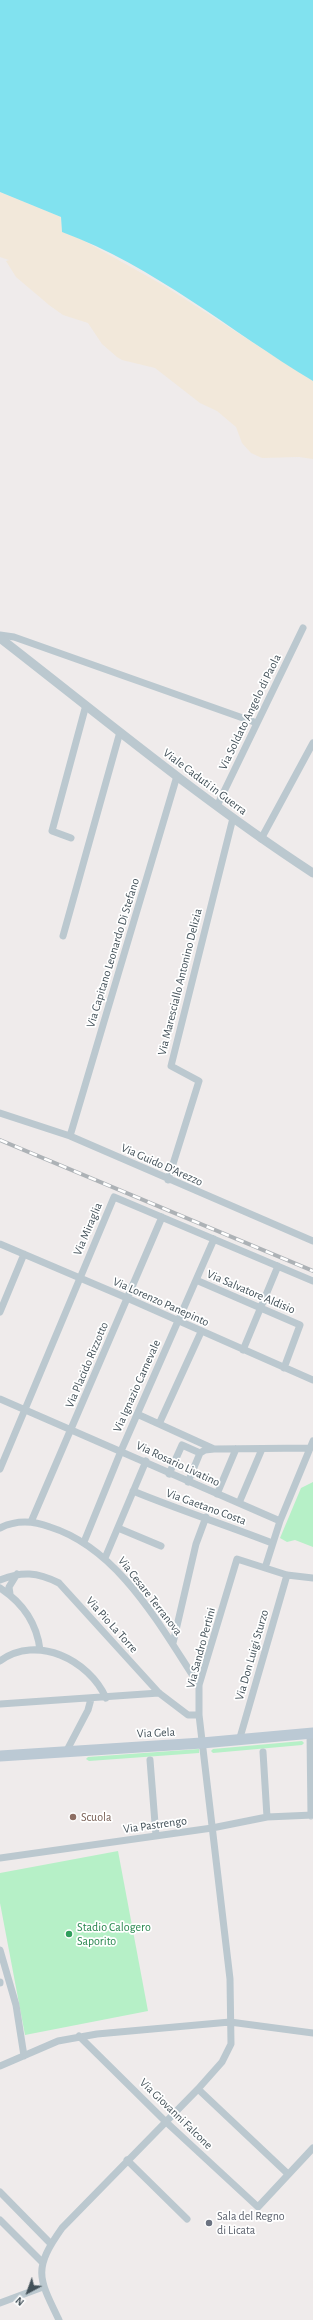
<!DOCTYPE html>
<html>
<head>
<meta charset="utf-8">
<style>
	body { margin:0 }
	#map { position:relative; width:313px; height:2320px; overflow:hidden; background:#efebeb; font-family:"Alegreya Sans",sans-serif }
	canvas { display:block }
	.north { position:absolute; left:8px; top:2272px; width:40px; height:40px; -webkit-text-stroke:3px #fff; paint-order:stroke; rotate:221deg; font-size:11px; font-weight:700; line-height:16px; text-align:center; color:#435159 }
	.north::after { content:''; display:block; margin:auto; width:14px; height:18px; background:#435159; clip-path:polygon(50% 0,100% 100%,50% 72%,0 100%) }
</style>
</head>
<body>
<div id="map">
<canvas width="313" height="2320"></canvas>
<div class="north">N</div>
</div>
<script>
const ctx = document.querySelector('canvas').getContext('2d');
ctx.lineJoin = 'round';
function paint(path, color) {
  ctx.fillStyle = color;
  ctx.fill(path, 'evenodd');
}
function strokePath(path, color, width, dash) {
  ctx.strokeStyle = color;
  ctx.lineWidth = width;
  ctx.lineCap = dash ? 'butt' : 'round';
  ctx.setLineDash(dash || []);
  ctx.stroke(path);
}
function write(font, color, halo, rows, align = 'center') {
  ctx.font = font + ' "Alegreya Sans",sans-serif';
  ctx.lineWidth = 3.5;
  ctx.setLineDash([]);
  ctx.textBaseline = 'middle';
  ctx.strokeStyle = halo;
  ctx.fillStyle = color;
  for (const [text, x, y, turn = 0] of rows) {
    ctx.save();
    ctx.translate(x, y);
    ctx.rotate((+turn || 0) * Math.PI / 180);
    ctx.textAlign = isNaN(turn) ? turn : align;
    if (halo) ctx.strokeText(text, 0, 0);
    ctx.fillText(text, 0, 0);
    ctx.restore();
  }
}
const green = new Path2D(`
	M313 1482V1547L295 1540 287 1542 280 1538 301 1488Z
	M302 1741 304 1743 302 1745 213 1753 211 1751 213 1749Z
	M199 1749V1753L89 1761 86 1759 88 1757Z
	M118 1851 148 2011 25 2035 0 1903V1873Z`);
const sand = new Path2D(`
	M0 192 61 217 62 232 79 238 163 285 313 381V459L299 457 262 458 251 453 242 443 236 427 217 411 200 403 155 368 122 360 117 357 102 344 88 323 63 315 49 305 16 277 6 261 9 260 0 257Z`);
const water = new Path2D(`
	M0 0H313V381C230 331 154 266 62 232L61 217 0 192Z`);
const minor = new Path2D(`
	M0 635 14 637 257 723
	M217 806 303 628
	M71 838 52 831 86 705
	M261 839 313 743
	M63 936 120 732
	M0 1113 70 1136 313 1241
	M70 1136 177 776
	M168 1180 199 1081 171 1066 233 818
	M0 1244 127 1298 313 1380
	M196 1280 300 1325 284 1368
	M0 1312 24 1254
	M243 1350 278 1266
	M0 1399 280 1521
	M137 1414 214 1449 310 1448
	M159 1424 201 1332
	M0 1469 114 1197 313 1281
	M169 1474 182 1445 200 1453 205 1450 214 1449
	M188 1482 200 1453
	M133 1491C179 1510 226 1525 272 1543
	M217 1494 236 1449
	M239 1503 262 1449
	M31 1522 162 1217
	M0 1528C16 1520 34 1521 50 1527 120 1549 161 1628 199 1685
	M118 1528 161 1546
	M84 1542 121 1451 214 1239
	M105 1558 146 1461
	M265 1568 280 1521 313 1441
	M0 1580C22 1571 37 1572 59 1583L159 1693 188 1715H199
	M0 1588C23 1603 37 1624 40 1650
	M10 1594 9 1587 17 1574
	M173 1643 196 1544 206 1517
	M0 1661C37 1634 89 1660 106 1698
	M0 1704 159 1693
	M310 1733 311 1816
	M239 1741 287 1575
	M66 1752 88 1710 91 1699
	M263 1752 267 1817
	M150 1760 156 1836
	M0 1858 212 1828 267 1817 313 1815
	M0 1950 16 2005 24 2056
	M0 1983V1982
	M79 2036 165 2121 258 2207 313 2148
	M0 2066 58 2041 97 2034 230 2022 313 2033
	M198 2089 288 2174
	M127 2160 187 2219
	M0 2192 51 2244
	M0 2220 42 2262
	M0 2303 43 2287
	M59 2320C38 2277 33 2269 62 2228L198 2089 222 2062 231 2044 230 1979 199 1715V1685L237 1559 287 1575 313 1578`);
const tertiary = new Path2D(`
	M0 638C103 718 204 802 313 873`);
const secondary = new Path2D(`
	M0 1756 202 1743 313 1733`);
const rail = new Path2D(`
	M0 1140 313 1271`);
const markers = [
	[73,1817,4,"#8d6e63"],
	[69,1934,4,"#2e9e5b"],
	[209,2223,4,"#6b7280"]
];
const streetNames = [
	["Via Soldato Angelo di Paola",250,712,-64],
	["Viale Caduti in Guerra",205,782,37],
	["Via Capitano Leonardo Di Stefano",113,953,-73],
	["Via Maresciallo Antonino Delizia",180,982,-76],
	["Via Guido D'Arezzo",162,1165,24],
	["Via Miraglia",88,1229,-67],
	["Via Salvatore Aldisio",251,1292,23],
	["Via Lorenzo Panepinto",161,1302,24],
	["Via Placido Rizzotto",87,1365,-67],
	["Via Ignazio Carnevale",137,1386,-66],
	["Via Rosario Livatino",178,1464,25],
	["Via Gaetano Costa",206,1507,20],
	["Via Cesare Terranova",150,1596,52],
	["Via Pio La Torre",112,1625,48],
	["Via Sandro Pertini",201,1648,-75],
	["Via Don Luigi Sturzo",252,1655,-74],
	["Via Gela",156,1733,-3],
	["Via Pastrengo",155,1825,-8],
	["Via Giovanni Falcone",176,2114,44]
];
const educationNames = [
	["Scuola",81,1817]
];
const leisureNames = [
	["Stadio Calogero",77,1927],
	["Saporito",77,1941]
];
const worshipNames = [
	["Sala del Regno",217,2216],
	["di Licata",217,2230]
];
paint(green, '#b6f0c7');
paint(sand, '#f2e8da');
paint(water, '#81e2ef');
strokePath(minor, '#bbc8cf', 7);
strokePath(tertiary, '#bbc8cf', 9);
strokePath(secondary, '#bbc9d4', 11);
strokePath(rail, '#adb2b6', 4);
strokePath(rail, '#fff', 2.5, [8]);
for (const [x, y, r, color] of markers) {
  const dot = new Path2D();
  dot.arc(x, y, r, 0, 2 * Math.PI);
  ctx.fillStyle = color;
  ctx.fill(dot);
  strokePath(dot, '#fff', 1.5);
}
write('12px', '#435159', '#fff', streetNames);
write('12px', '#785e54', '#fff', educationNames, 'left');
write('12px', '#27864d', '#fff', leisureNames, 'left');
write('12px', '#5b616d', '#fff', worshipNames, 'left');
</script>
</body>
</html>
